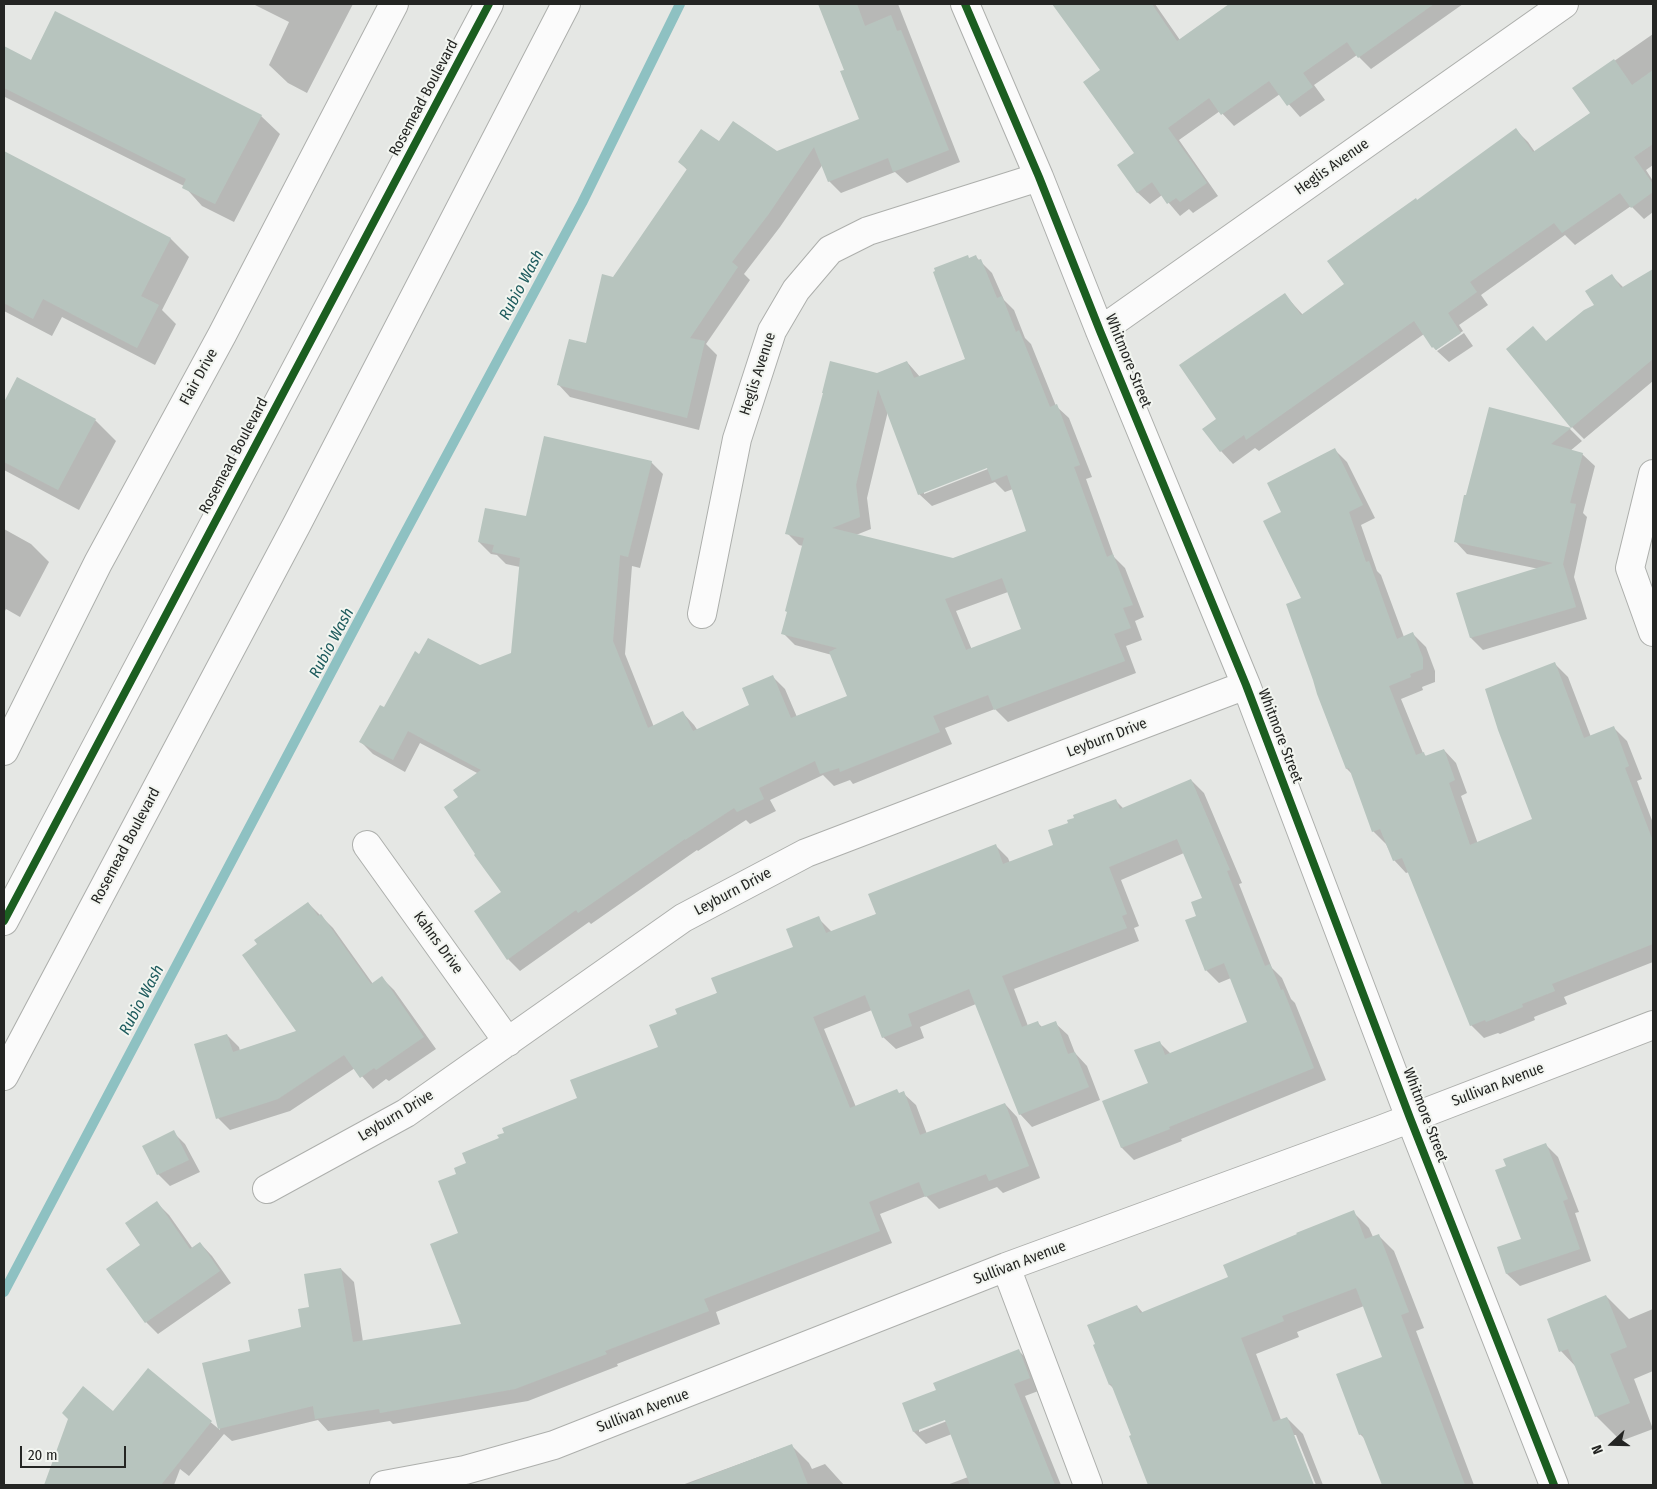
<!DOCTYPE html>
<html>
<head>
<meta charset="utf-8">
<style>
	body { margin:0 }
	#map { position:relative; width:1657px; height:1489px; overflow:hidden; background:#e5e7e4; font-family:"Fira Sans Condensed",sans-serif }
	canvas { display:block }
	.frame { position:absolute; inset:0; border:5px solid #242523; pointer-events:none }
	.north { position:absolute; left:1587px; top:1419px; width:50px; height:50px; -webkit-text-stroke:4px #f2f5f0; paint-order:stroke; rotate:249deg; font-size:14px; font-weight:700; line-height:20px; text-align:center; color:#242523 }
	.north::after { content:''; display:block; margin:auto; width:18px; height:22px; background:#242523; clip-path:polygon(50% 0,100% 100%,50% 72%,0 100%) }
	.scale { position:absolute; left:20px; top:1446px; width:106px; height:22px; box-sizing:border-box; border:2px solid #242523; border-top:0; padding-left:6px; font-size:15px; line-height:18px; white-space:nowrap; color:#242523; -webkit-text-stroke:4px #f2f5f0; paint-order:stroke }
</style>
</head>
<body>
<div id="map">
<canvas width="1657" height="1489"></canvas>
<div class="frame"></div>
<div class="north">N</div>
<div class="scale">20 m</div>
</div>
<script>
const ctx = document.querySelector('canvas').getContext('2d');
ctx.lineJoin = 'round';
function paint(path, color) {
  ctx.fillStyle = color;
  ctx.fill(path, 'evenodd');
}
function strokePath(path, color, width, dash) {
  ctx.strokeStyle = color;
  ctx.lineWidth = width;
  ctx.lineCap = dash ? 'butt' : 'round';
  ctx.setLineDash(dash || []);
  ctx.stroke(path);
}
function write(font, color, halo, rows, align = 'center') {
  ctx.font = font + ' "Fira Sans Condensed",sans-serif';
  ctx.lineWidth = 4;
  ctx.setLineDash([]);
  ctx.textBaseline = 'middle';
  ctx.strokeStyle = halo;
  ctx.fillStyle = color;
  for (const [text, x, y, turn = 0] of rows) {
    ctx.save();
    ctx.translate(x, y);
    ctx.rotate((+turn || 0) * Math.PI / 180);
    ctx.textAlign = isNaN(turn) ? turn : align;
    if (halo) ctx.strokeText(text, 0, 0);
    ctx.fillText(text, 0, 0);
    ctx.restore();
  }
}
const shadow = new Path2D(`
	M253 4H353L307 93 288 83 269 65 289 22Z
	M830 4H898L960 162 907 183 895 172 841 193 829 181 823 164 780 227 744 274 750 280 706 344 717 355 699 430 570 397 558 384 587 345 613 278 688 171 680 162 720 143 777 152 860 120 845 70Z
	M1054 4H1155L1180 40 1225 22 1251 4H1463L1371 69 1357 55 1314 85 1325 100 1300 117 1280 94 1234 126 1220 111 1179 140 1218 196 1193 213 1189 209 1180 216 1162 195 1150 204 1137 192 1136 153 1101 70Z
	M55 13 261 116 280 134 234 222 202 206 184 186 5 97 4 101V47L31 61Z
	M1653 34V165L1646 170 1653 181V212L1644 219 1631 206 1575 245 1565 235 1481 295 1488 305 1459 325 1463 331 1436 350 1424 334 1259 451 1255 448 1233 464 1221 451 1204 429 1218 419 1284 294 1303 315 1346 285 1417 201 1516 130 1528 142 1535 152 1591 113 1574 89Z
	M4 153 171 239 189 257 162 310 176 324 155 365 62 317 52 336 4 311Z
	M975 256 992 273 1004 300 1014 310 1025 338 1031 344 1056 406 1069 418 1092 477 1086 479 1114 557 1125 568 1144 617 1135 621 1142 640 1126 646 1136 673 1008 722 995 709 945 728 952 744 853 784 850 780 834 786 823 775 770 800 776 811 750 824 746 820 698 851 697 850 591 924 589 922 520 971 508 959 502 893 460 798 479 774 420 743 405 772 373 754 361 742 420 656 480 667 513 654 520 567 506 564 497 555 491 554 479 542 526 517 651 462 663 474 640 568 632 566 625 654 654 727 682 712 694 725 698 731 751 705 773 677 785 689 797 717 849 696 832 655 795 645 783 633 803 546 799 545 787 533 877 374 907 362 920 377 967 359 969 259ZM888 411 919 494 932 506 995 482 1005 492 1013 489 1028 532 953 559 856 535 871 529 867 498ZM992 465 993 467 924 494V491ZM1008 592 1023 630 972 650 956 611Z
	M1653 270V381L1584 439 1572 427 1547 342 1595 305 1612 276 1624 288Z
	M1464 333 1473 346 1449 362 1437 351Z
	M18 379 95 420 116 441 79 510 4 470V405Z
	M1490 408 1570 429 1582 441 1570 451 1582 454 1595 466 1583 513 1587 517 1574 577 1587 619 1483 650 1471 638 1458 594 1539 569 1467 554 1455 541Z
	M1335 450 1347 462 1375 518 1361 525 1377 571 1381 575 1404 637 1413 634 1426 647 1435 671V682L1422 687 1423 690 1401 699 1423 753 1427 757 1444 750 1456 763 1467 793 1461 796 1478 844 1534 820 1555 664 1568 677 1591 737 1614 728 1627 741 1642 779 1637 781 1653 823V962L1564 997 1567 1004 1534 1017 1535 1020 1500 1034 1498 1033 1484 1038 1471 1025 1409 872 1406 873 1394 860 1386 844 1373 831 1352 774 1347 769 1318 694 1303 599 1283 513Z
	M4 529 31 544 49 562 20 617 6 609 4 613Z
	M1191 780 1204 793 1242 883 1239 884 1272 968 1282 978 1291 999 1295 1003 1326 1080 1181 1139 1182 1141 1134 1160 1122 1148 1103 1102 1149 1084 1159 1042 1171 1054 1248 1023 1231 978 1219 983 1206 970 1198 917 1203 898 1184 853 1121 880 1139 926 1134 928 1139 941 1014 989 1028 1026 1038 1023 1043 1028 1055 1023 1068 1035 1075 1053 1087 1066 1100 1100 1032 1127 1020 1114 976 1004 920 1027 924 1038 896 1049 883 1037 872 1010 824 1029 856 1107 903 1093 916 1105 927 1134 1005 1104 1017 1117 1040 1178 1003 1193 997 1187 939 1209 926 1196 880 1214 892 1243 716 1312 720 1324 617 1364 618 1366 528 1401 393 1424 390 1421 328 1431 318 1420 232 1441 224 1434 189 1476 180 1469 174 1485H50L47 1481 113 1412 148 1370 220 1430 204 1364 252 1352 302 1328 310 1308 341 1269 354 1282 363 1342 463 1325 458 1175 468 1164 500 1139 578 1099 659 1047 679 1015 795 948 818 918 832 932 877 914 996 846 1008 858 1010 863 1055 845 1069 823 1115 800 1124 809Z
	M308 903 333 928 373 984 382 978 394 990 436 1049 389 1081 386 1079 373 1089 355 1068 290 1111 230 1130 218 1118 227 1035 239 1047 240 1051 298 1032Z
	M173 1132 185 1144 200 1172 170 1186 158 1174Z
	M1546 1145 1558 1157 1579 1212 1575 1213 1591 1261 1520 1286 1507 1274 1499 1248 1523 1240Z
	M157 1203 169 1215 193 1249 200 1243 212 1256 231 1283 158 1334 146 1322 142 1245Z
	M1353 1212 1369 1228 1373 1237 1378 1235 1394 1251 1424 1328 1416 1331 1474 1485H1404L1399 1473 1360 1434 1384 1358 1364 1306 1297 1332 1299 1337 1256 1354 1281 1420 1287 1418 1303 1434 1323 1485H1316L1296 1435H1293L1313 1485H1149L1130 1437 1132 1436 1114 1389 1110 1385 1095 1346 1137 1306 1143 1313 1230 1278Z
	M1606 1296 1629 1319 1653 1309V1371L1634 1379 1653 1429 1621 1441 1596 1416 1577 1368 1561 1351Z
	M1019 1351 1031 1363 1041 1390 1025 1396 1061 1485H947L968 1477 952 1434 926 1444 914 1432 903 1404 938 1390ZM951 1417 952 1419 919 1432V1429Z
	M791 1445 809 1463 812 1469 825 1464 844 1485H682Z`);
const stream = new Path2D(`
	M4 1292 399 544 582 203 680 4`);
const building = new Path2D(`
	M818 4H857L865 26 891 15 897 31 901 30 949 150 893 172 888 158 828 182 814 147 768 215 732 262 738 267 690 338 705 341 687 418 557 385 569 339 586 343 602 274 613 277 687 169 678 162 701 129 719 141 733 121 777 151 859 119 840 71 844 70Z
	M1052 4H1152L1177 41 1229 4H1434L1358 58 1347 42 1303 73 1313 87 1287 106 1269 81 1221 115 1209 98 1168 128 1207 183 1180 202 1176 198 1167 204 1152 182 1137 193 1117 165 1134 153 1083 82 1100 70Z
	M55 11 262 115 215 204 182 188 186 179 4 88V46L31 60Z
	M1614 59 1632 85 1653 70V144L1634 157 1653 184V192L1631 208 1620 193 1562 233 1554 223 1470 282 1477 292 1448 313 1461 333 1436 350 1433 347 1432 348 1414 321 1246 440 1244 435 1220 452 1202 429 1216 419 1179 365 1285 293 1301 315 1344 284 1327 261 1416 198 1417 200 1516 128 1533 152 1590 113 1572 88Z
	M4 151 171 238 141 296 159 305 137 348 43 299 33 319 4 303Z
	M968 255 969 258 976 255 978 260 981 259 997 298 1002 296 1016 332 1019 330 1050 407 1057 404 1080 465 1074 467 1107 557 1113 554 1133 605 1123 608 1131 628 1114 634 1125 661 994 710 988 695 933 716 940 732 840 772 839 768 820 774 815 761 759 788 764 799 737 812 734 808 685 840V839L578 913 576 910 507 960 474 911 501 892 474 855 475 854 444 807 458 797 453 790 481 770 408 731 393 760 359 742 380 705 384 707 415 651 419 654 428 638 480 665 511 653 520 558 492 552 494 545 478 542 485 508 526 516 544 436 652 461 628 557 620 555 613 641 648 728 683 711 693 731 749 705 742 688 773 675 791 718 847 696 829 652 837 648 781 634 787 612 785 611 804 538 785 534 823 393H822L830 361 877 373 907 361 914 378 965 359 933 272 935 271 934 268ZM878 389 918 495 987 468 992 481 1007 475 1026 531 953 558 832 528 860 517 856 485ZM1002 578 1021 629 966 650 945 599Z
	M1653 269V359L1571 428 1506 349 1533 326 1546 341 1584 310 1594 305 1585 291 1612 274 1621 288Z
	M17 377 96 419 58 490 4 462V402Z
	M1489 407 1571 428 1551 444 1583 453 1570 503 1576 504 1563 564 1576 607 1470 638 1456 593 1553 563 1454 542 1464 495H1466Z
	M1335 448 1363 505 1349 512 1366 562 1369 561 1397 639 1413 632 1423 658V669L1410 674 1411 677 1389 686 1416 755 1424 752 1425 756 1444 749 1455 780 1449 783 1470 845 1532 819 1498 730 1485 689 1555 662 1584 738 1614 726 1629 766 1625 768 1653 841V944L1552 984 1555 991 1522 1004 1523 1007 1486 1022 1485 1020 1470 1026 1402 858 1393 861 1380 829 1372 832 1349 768 1346 769 1317 694 1313 680 1286 604 1301 598 1263 521 1281 512 1267 483Z
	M1191 779 1230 870 1227 871 1265 966 1270 964 1281 990 1283 989 1314 1068 1169 1127 1170 1129 1121 1148 1102 1101 1148 1083 1134 1050 1160 1041 1165 1055 1247 1022 1224 963 1205 971 1185 920 1196 916 1191 902 1202 898 1177 839 1109 867 1127 914 1122 916 1127 928 1002 976 1022 1027 1038 1021 1040 1027 1056 1021 1068 1054 1075 1052 1089 1087 1019 1115 969 989 908 1014 912 1026 882 1038 865 995 813 1017 850 1108 897 1089 899 1093 904 1091 920 1135 1005 1103 1029 1166 989 1181 986 1174 925 1197 919 1182 869 1202 880 1231 704 1299 709 1311 605 1351 607 1354 515 1389 380 1413 379 1409 315 1419 313 1406 218 1429 202 1363 250 1351 248 1340 301 1327 298 1309 309 1307 304 1274 341 1268 353 1342 461 1324 430 1244 458 1233 438 1181 456 1174 454 1168 466 1163 462 1153 499 1138 497 1135 504 1133 502 1128 577 1098 570 1080 658 1047 649 1025 677 1014 675 1009 717 993 711 978 793 947 786 929 819 916 826 933 876 914 868 894 996 844 1003 864 1053 845 1048 830 1068 823 1067 820 1074 818 1073 815 1116 799 1120 809Z
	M308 902 318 916 321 914 371 984 382 976 424 1037 376 1070 374 1068 360 1078 344 1055 278 1099 216 1119 194 1044 227 1034 233 1052 296 1031 242 955 257 944 254 940Z
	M174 1130 189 1160 157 1175 142 1146Z
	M1546 1143 1568 1199 1563 1201 1580 1249 1506 1274 1497 1247 1521 1239 1495 1170 1506 1166 1503 1159Z
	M157 1201 190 1249 200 1242 220 1271 145 1323 106 1269 140 1245 125 1223Z
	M1354 1210 1365 1239 1379 1234 1409 1312 1401 1315 1465 1485H1382L1362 1434 1359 1435 1336 1374 1382 1357 1356 1288 1282 1316 1284 1321 1241 1338 1273 1422 1287 1417 1314 1485H1148L1129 1436 1131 1435 1111 1384 1109 1385 1093 1345 1095 1344 1087 1325 1137 1305 1140 1313 1228 1277 1223 1265 1297 1234 1296 1233Z
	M1606 1295 1627 1347 1610 1354 1630 1403 1595 1417 1568 1349 1559 1352 1547 1319Z
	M1019 1349 1030 1378 1014 1384 1055 1485H970L945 1420 913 1432 902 1403 936 1390 933 1383Z
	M148 1368 212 1421 161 1485H44L68 1419 62 1413 83 1386 113 1411Z
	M792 1444 808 1485H690V1483Z`);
const minor = new Path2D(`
	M965 4 1039 177 1100 331 1246 685 1410 1118 1554 1485
	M1100 331 1564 4
	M1653 474 1630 568 1653 632
	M702 614 737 439 772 331 796 290 830 250 868 231 1039 177
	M4 751 98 563 222 335 394 4
	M367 845 508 1042
	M267 1189 406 1113 683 918 806 853 1246 685
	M1006 1267 1088 1485
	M384 1485 465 1470 554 1445 1006 1267 1380 1130 1653 1025`);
const major = new Path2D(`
	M4 921 489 4
	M4 1076 297 524 566 4`);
const cycleway = new Path2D(`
	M965 4 1039 177 1100 331 1246 685 1410 1118 1554 1485
	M4 921 489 4`);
const streetNames = [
	["Rosemead Boulevard",424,98,-62],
	["Heglis Avenue",1332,167,-35],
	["Whitmore Street",1128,361,68],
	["Heglis Avenue",758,374,-72],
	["Flair Drive",199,377,-61],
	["Rosemead Boulevard",234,456,-62],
	["Whitmore Street",1280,736,69],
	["Leyburn Drive",1107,738,-21],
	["Rosemead Boulevard",126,846,-62],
	["Leyburn Drive",733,892,-28],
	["Kahns Drive",438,943,54],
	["Sullivan Avenue",1498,1085,-21],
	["Whitmore Street",1425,1115,69],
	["Leyburn Drive",396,1116,-31],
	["Sullivan Avenue",1020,1263,-21],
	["Sullivan Avenue",643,1411,-21]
];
const waterNames = [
	["Rubio Wash",522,285,-62],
	["Rubio Wash",332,643,-62],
	["Rubio Wash",142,1000,-62]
];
paint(shadow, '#0003');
strokePath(stream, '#8ec1c2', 10);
paint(building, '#b7c4be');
strokePath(minor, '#adafac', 30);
strokePath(major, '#adafac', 30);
strokePath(minor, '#fbfbfb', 28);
strokePath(major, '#fbfbfb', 28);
strokePath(cycleway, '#1b5e20', 8);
write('15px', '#242523', '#f2f5f0', streetNames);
write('italic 16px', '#1b595b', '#f2f5f0', waterNames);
</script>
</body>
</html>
